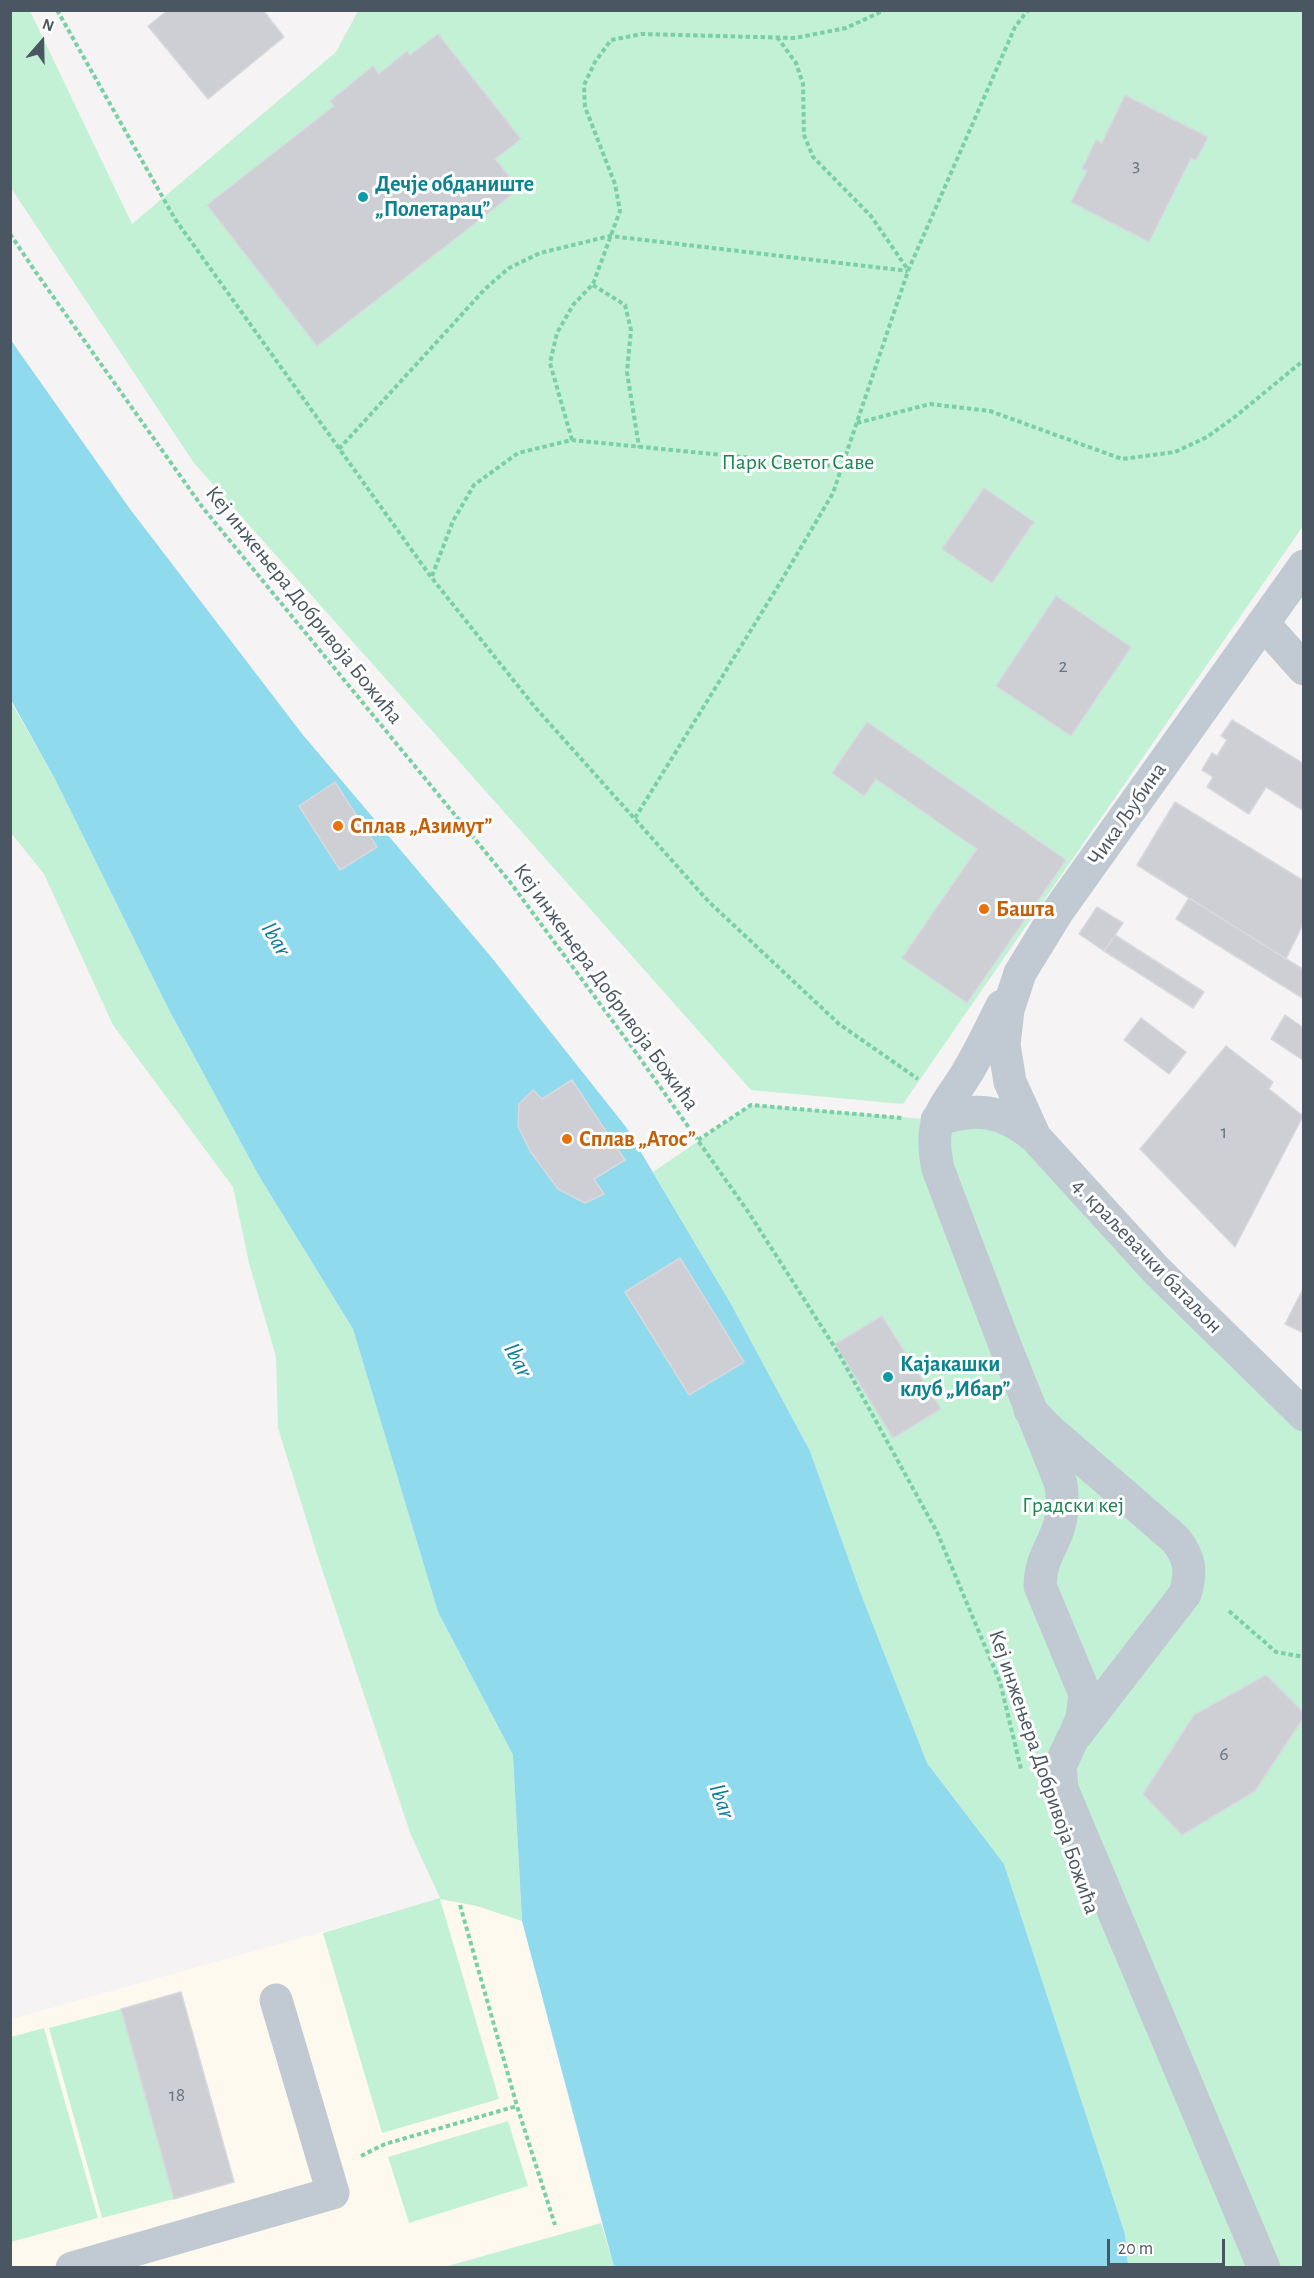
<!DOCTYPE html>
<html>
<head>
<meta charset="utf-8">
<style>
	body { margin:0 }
	#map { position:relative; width:1314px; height:2278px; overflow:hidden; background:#f5f3f3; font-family:"Alegreya Sans",sans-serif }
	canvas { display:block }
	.frame { position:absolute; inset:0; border:12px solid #4a5661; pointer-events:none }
	.north { position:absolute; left:12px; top:12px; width:60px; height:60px; -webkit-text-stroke:4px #fff; paint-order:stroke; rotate:20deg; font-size:16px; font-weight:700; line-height:24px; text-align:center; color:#4a5661 }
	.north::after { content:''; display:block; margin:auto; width:21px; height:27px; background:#4a5661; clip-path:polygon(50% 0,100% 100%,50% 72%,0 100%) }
	.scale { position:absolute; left:1107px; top:2239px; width:118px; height:27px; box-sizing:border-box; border:3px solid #4a5661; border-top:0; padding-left:8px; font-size:18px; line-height:21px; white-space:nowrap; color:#4a5661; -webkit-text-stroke:4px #fff; paint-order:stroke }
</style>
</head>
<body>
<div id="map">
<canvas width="1314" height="2278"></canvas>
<div class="frame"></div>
<div class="north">N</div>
<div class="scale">20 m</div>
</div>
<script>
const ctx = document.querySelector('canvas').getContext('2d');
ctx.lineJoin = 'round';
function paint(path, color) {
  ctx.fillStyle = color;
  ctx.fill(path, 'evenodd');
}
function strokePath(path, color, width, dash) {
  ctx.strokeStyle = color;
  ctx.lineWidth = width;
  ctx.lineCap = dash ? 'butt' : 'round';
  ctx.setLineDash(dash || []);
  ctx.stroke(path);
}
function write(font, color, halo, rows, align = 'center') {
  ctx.font = font + ' "Alegreya Sans",sans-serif';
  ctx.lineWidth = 6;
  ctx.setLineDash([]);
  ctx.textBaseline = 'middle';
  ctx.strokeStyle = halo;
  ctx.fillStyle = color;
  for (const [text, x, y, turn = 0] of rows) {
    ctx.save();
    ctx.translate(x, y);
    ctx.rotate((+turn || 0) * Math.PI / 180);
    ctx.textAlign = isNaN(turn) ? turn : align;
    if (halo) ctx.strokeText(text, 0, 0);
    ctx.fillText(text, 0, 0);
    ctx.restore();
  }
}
const commercial = new Path2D(`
	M440 1899 477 1906 522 1921 601 2223 441 2267 11 2268V2019Z`);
const green = new Path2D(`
	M10 11H30L132 224 336 52 358 11H1303V526L903 1104 751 1090 194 463 11 188Z
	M10 700 56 781 169 1010 259 1176 353 1329 438 1612 513 1755 522 1921 477 1906 440 1899 499 2099 382 2133 323 1933 440 1898 411 1835 318 1557 278 1428 276 1357 249 1263 233 1187 113 1025 44 874 11 833Z
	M751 1105 937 1120 991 1113 1303 1412V2267H1128L1125 2234 1004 1864 927 1763 861 1594 810 1451 731 1304 653 1172Z
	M121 2009 174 2199 102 2218 49 2028Z
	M44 2028 98 2218 11 2242V2037Z
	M508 2121 528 2186 409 2223 388 2157Z
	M601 2223 614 2267 441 2268Z`);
const water = new Path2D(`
	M10 339 130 509 303 735 492 958 626 1127 731 1304 810 1451 861 1594 927 1763 1004 1864 1125 2234 1128 2267H614L522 1921 513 1755 438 1612 353 1329 259 1176 169 1010 56 781 11 700Z`);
const building = new Path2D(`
	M168 10H263L284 37 208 99 148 26Z
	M438 34 521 139 495 159 519 189 317 346 207 205 334 106 330 101 373 66 379 74 407 51 410 55Z
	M1125 95 1208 137 1196 160 1191 158 1149 242 1071 202 1087 171 1082 169 1096 140 1102 143Z
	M984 488 1034 522 992 583 942 549Z
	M1056 596 1131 647 1071 736 996 686Z
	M1232 720 1304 764V811L1266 787 1249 814 1207 787 1213 777 1202 770 1212 753 1217 756 1227 740 1221 736Z
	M867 722 1066 860 967 1003 902 958 977 849 876 779 864 796 832 773Z
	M335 782 377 847 340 870 299 806Z
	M1175 802 1304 881V922L1286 959 1137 865Z
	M1189 898 1304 970V999L1176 919Z
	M1097 907 1123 923 1104 951 1079 934Z
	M1115 935 1204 992 1193 1008 1104 951Z
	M1285 1015 1304 1028V1061L1271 1039Z
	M1141 1018 1186 1052 1169 1074 1124 1040Z
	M1226 1046 1273 1082 1269 1089 1303 1116 1235 1247 1140 1149Z
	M572 1080 625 1160 594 1179 604 1194 585 1203 558 1189 530 1151 518 1126 519 1104 533 1090 542 1099Z
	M680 1258 744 1362 689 1395 625 1292Z
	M1304 1287V1333L1285 1324Z
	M882 1316 941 1409 893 1438 835 1344Z
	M1266 1675 1304 1713V1717L1255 1791 1182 1835 1143 1794 1194 1715Z
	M181 1992 234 2182 174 2199 121 2009Z`);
const path = new Path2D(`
	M57 10 175 219 431 577 534 706 709 902 839 1024 918 1079
	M777 37 796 63 803 84 804 135 813 157 871 216 908 270
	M10 234 35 271 203 508 510 882 637 1054 749 1213 839 1354 937 1532 1000 1682 1021 1769
	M593 285 625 305 631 330 627 372 639 447
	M857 423 930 404 990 411 1122 459 1175 452 1207 437 1236 416 1304 360
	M572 440 550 363 557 333 573 305 593 284 620 211 615 184 585 107 584 85 595 62 611 40 642 34 795 38 846 28 885 10
	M339 449 485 289 509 268 540 253 610 236 908 271
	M432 576 453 521 474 485 518 453 572 440 842 467
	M635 818 780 583 833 493 908 271 1015 27 1028 10
	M698 1140 751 1105 902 1118
	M1229 1611 1276 1652 1304 1657
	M460 1905 517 2106 555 2225
	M361 2156 385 2144 517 2106`);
const minor = new Path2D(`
	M1304 566 1058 911 1020 973 1008 1010 1004 1045 1010 1082 1035 1137 1157 1271 1304 1415
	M1263 623 1304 669
	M1002 1006C990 1029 979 1054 965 1076 941 1114 928 1121 938 1169L1006 1348 1061 1484C1063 1500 1063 1517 1057 1532 1048 1555 1041 1560 1040 1586L1085 1694 1082 1718 1076 1732
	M937 1120C976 1106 1003 1110 1035 1137
	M1030 1410 1048 1429 1175 1539C1190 1557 1192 1572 1185 1594L1072 1740 1060 1766 1062 1789 1264 2268
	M72 2268 333 2193 276 2000`);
const markers = [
	[363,197,6,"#0f9aa8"],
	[338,826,6,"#e8710a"],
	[984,909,6,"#e8710a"],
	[567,1139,6,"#e8710a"],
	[888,1377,6,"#0f9aa8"]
];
const numberNames = [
	["3",1136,165],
	["2",1063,666],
	["1",1224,1132],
	["6",1224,1754],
	["18",177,2095]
];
const cultureNames = [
	["Дечје обданиште",375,184],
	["„Полетарац”",375,209],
	["Кајакашки",900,1364],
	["клуб „Ибар”",900,1389]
];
const parkNames = [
	["Парк Светог Саве",798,462],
	["Градски кеј",1073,1505]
];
const streetNames = [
	["Кеј инжењера Добривоја Божића",304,605,51],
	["Чика Љубина",1127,814,-55],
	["Кеј инжењера Добривоја Божића",606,987,54],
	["4. краљевачки батаљон",1147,1256,46],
	["Кеј инжењера Добривоја Божића",1044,1772,71]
];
const foodNames = [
	["Сплав „Азимут”",350,826],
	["Башта",996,909],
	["Сплав „Атос”",579,1139]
];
const waterNames = [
	["Ibar",276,939,59],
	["Ibar",518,1360,62],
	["Ibar",722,1801,70]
];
paint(commercial, '#fdf9ef');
paint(green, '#c3f1d5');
paint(water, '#90daee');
paint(building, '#cdcfd5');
strokePath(building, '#d7d9de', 1.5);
strokePath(path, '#7ad0a6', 4, [4.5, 3]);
strokePath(minor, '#c1cad2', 33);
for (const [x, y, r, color] of markers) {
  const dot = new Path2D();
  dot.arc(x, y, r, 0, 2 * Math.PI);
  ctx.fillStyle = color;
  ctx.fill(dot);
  strokePath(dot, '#fff', 2);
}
write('20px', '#6b747e', null, numberNames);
write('bold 22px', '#0d838f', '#fff', cultureNames, 'left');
write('22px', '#17864f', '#fff', parkNames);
write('22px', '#4a5661', '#fff', streetNames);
write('bold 22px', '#c56008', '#fff', foodNames, 'left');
write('italic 24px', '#0c7c9b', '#fff', waterNames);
</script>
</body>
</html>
